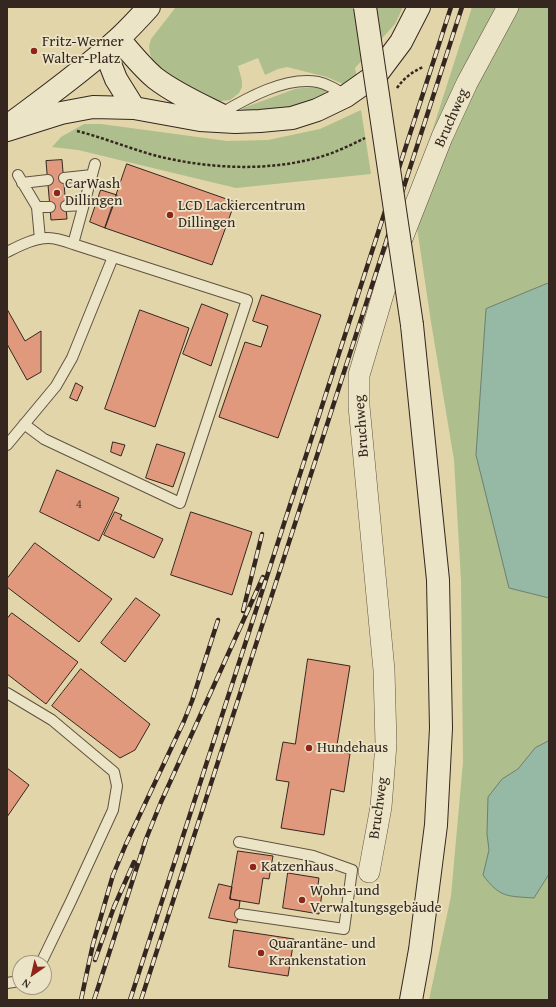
<!DOCTYPE html>
<html>
<head>
<meta charset="utf-8">
<style>
	body { margin:0 }
	#map { position:relative; width:556px; height:1007px; overflow:hidden; background:#e2d5a9; font-family:"Gentium Book Plus",serif }
	canvas { display:block }
	.frame { position:absolute; inset:0; border:8px solid #352720; pointer-events:none }
	.north { position:absolute; left:12px; top:955px; width:40px; height:40px; box-sizing:border-box; background:#ece4c7; border:1px solid #a39884; border-radius:50%; rotate:214deg; font-size:11px; font-weight:700; line-height:16px; text-align:center; color:#352720 }
	.north::after { content:''; display:block; margin:auto; width:14px; height:18px; background:#8f2418; clip-path:polygon(50% 0,100% 100%,50% 72%,0 100%) }
</style>
</head>
<body>
<div id="map">
<canvas width="556" height="1007"></canvas>
<div class="frame"></div>
<div class="north">N</div>
</div>
<script>
const ctx = document.querySelector('canvas').getContext('2d');
ctx.lineJoin = 'round';
function paint(path, color) {
  ctx.fillStyle = color;
  ctx.fill(path, 'evenodd');
}
function strokePath(path, color, width, dash) {
  ctx.strokeStyle = color;
  ctx.lineWidth = width;
  ctx.lineCap = dash ? 'butt' : 'round';
  ctx.setLineDash(dash || []);
  ctx.stroke(path);
}
function write(font, color, halo, rows, align = 'center') {
  ctx.font = font + ' "Gentium Book Plus",serif';
  ctx.lineWidth = 3.5;
  ctx.setLineDash([]);
  ctx.textBaseline = 'middle';
  ctx.strokeStyle = halo;
  ctx.fillStyle = color;
  for (const [text, x, y, turn = 0] of rows) {
    ctx.save();
    ctx.translate(x, y);
    ctx.rotate((+turn || 0) * Math.PI / 180);
    ctx.textAlign = isNaN(turn) ? turn : align;
    if (halo) ctx.strokeText(text, 0, 0);
    ctx.fillText(text, 0, 0);
    ctx.restore();
  }
}
const green = new Path2D(`
	M176 7H403L395 24 355 68 357 79 345 85 327 77 287 67 278 69 265 75 258 58 238 66 242 81V87L239 93 230 100 213 102 176 82 153 61 150 54 149 46 151 39Z
	M472 7H549V1000H429L451 896 463 762 461 580 454 460 431 322 412 194Z
	M321 87 326 90 325 94C307 107 263 114 242 110L243 108 295 89 302 88Z
	M361 110 371 174 236 188 78 150 52 147 61 137 84 124H101L227 141 268 140 320 129Z`);
const water = new Path2D(`
	M549 283V598L509 588 476 455 486 309Z
	M549 741V874L534 898C507 896 500 898 483 875L489 850 487 834 488 797 502 779 518 769 535 748Z`);
const building = new Path2D(`
	M62 160 67 219 51 220 46 161Z
	M127 164 235 202 212 265 105 228Z
	M101 190 117 195 105 228 90 222Z
	M262 295 321 315 278 438 219 417 245 342 261 347 268 326 253 321Z
	M202 304 228 314 211 366 183 354Z
	M7 309 25 341 41 331V372L27 380 7 344Z
	M140 310 189 328 155 427 105 409Z
	M76 383 83 387 77 401 70 398Z
	M113 442 125 445 121 456 111 452Z
	M157 444 185 453 173 487 146 478Z
	M57 470 119 498 99 541 40 512Z
	M115 512 122 515 120 519 163 539 154 558 104 535Z
	M191 512 252 532 232 595 171 575Z
	M35 543 112 599 79 642 7 587V579Z
	M136 598 160 615 125 662 101 643Z
	M12 613 78 662 46 704 7 674V619Z
	M308 659 350 666 336 751 350 754 344 792 331 789 324 835 281 828 289 782 276 780 283 742 295 744Z
	M81 669 150 724 135 750 120 758 52 706Z
	M7 768 29 785 7 817Z
	M238 851 273 856 269 879 263 878 259 904 230 899Z
	M288 873 319 878 317 892 322 893 319 914 283 908Z
	M219 884 232 887 230 899 240 901 237 923 209 918Z
	M234 930 294 939 288 976 229 967Z`);
const path = new Path2D(`
	M397 88C404 78 412 72 423 67
	M77 131C105 138 133 150 161 157 209 168 260 171 308 160 328 156 347 147 365 138`);
const lane = new Path2D(`
	M220 114C247 98 286 76 318 82 328 84 337 90 346 96
	M18 175 37 207 40 239
	M64 178 92 175
	M22 183 48 180
	M66 206 83 205
	M37 207H50
	M73 244 95 164
	M7 252C19 246 34 238 48 238 56 238 65 241 73 244L247 300 180 503 44 439 24 424
	M7 445 56 386 72 358 113 257
	M7 693 52 720 114 772 117 786 113 810 71 901 41 963
	M239 842 313 856 352 870 344 929 240 914
	M7 983 20 981`);
const street = new Path2D(`
	M369 872 381 807 386 744 384 670 359 406V375L392 264 442 137 467 83 508 7`);
const secondary = new Path2D(`
	M119 39C130 52 141 66 155 78 177 95 204 106 229 119
	M105 51 116 79 134 108
	M13 122C48 96 84 70 117 40 128 30 139 18 149 7
	M7 130 61 113 93 107 134 108 200 120 235 122 260 121 292 118 317 110 346 96 377 74 401 42 419 7
	M411 1000 420 950 436 825 441 728 438 580 412 325`);
const rail = new Path2D(`
	M243 611 262 534
	M95 960 114 907 134 862
	M81 1000 93 944 113 875 126 844 184 721 192 701 218 620
	M94 1000 146 839 161 802 263 577
	M130 1000 451 7
	M141 1000 462 7`);
const secondaryBridge = new Path2D(`
	M365 7 412 325`);
const markers = [
	[34,51,4,"#8f2418"],
	[57,193,4,"#8f2418"],
	[170,215,4,"#8f2418"],
	[309,748,4,"#8f2418"],
	[253,867,4,"#8f2418"],
	[302,900,4,"#8f2418"],
	[261,953,4,"#8f2418"]
];
const numberNames = [
	["4",79,505]
];
const poiNames = [
	["Fritz-Werner",42,42],
	["Walter-Platz",42,59],
	["CarWash",65,184],
	["Dillingen",65,201],
	["LCD Lackiercentrum",178,206],
	["Dillingen",178,223],
	["Hundehaus",317,748],
	["Katzenhaus",261,867],
	["Wohn- und",310,891],
	["Verwaltungsgebäude",310,908],
	["Quarantäne- und",269,944],
	["Krankenstation",269,961]
];
const streetNames = [
	["Bruchweg",452,118,-66],
	["Bruchweg",362,426,-94],
	["Bruchweg",379,808,-82]
];
paint(green, '#aebe8c');
paint(water, '#95b9a5');
strokePath(water, '#6f7f70', 1);
paint(building, '#e0997d');
strokePath(building, '#352720', 1);
strokePath(lane, '#605242', 12);
strokePath(street, '#605242', 22);
strokePath(secondary, '#352720', 24);
strokePath(path, '#352720', 2.5, [3, 2]);
strokePath(lane, '#ece4c7', 10);
strokePath(street, '#ece4c7', 21);
strokePath(secondary, '#ece4c7', 22);
strokePath(rail, '#352720', 4.5);
strokePath(rail, '#ece4c7', 3, [9]);
strokePath(secondaryBridge, '#352720', 24, []);
strokePath(secondaryBridge, '#ece4c7', 22);
for (const [x, y, r, color] of markers) {
  const dot = new Path2D();
  dot.arc(x, y, r, 0, 2 * Math.PI);
  ctx.fillStyle = color;
  ctx.fill(dot);
  strokePath(dot, '#ece4c7', 1.5);
}
write('13px', '#604437', null, numberNames);
write('15px', '#352720', '#ece4c7', poiNames, 'left');
write('15px', '#352720', '#ece4c7', streetNames);
</script>
</body>
</html>
